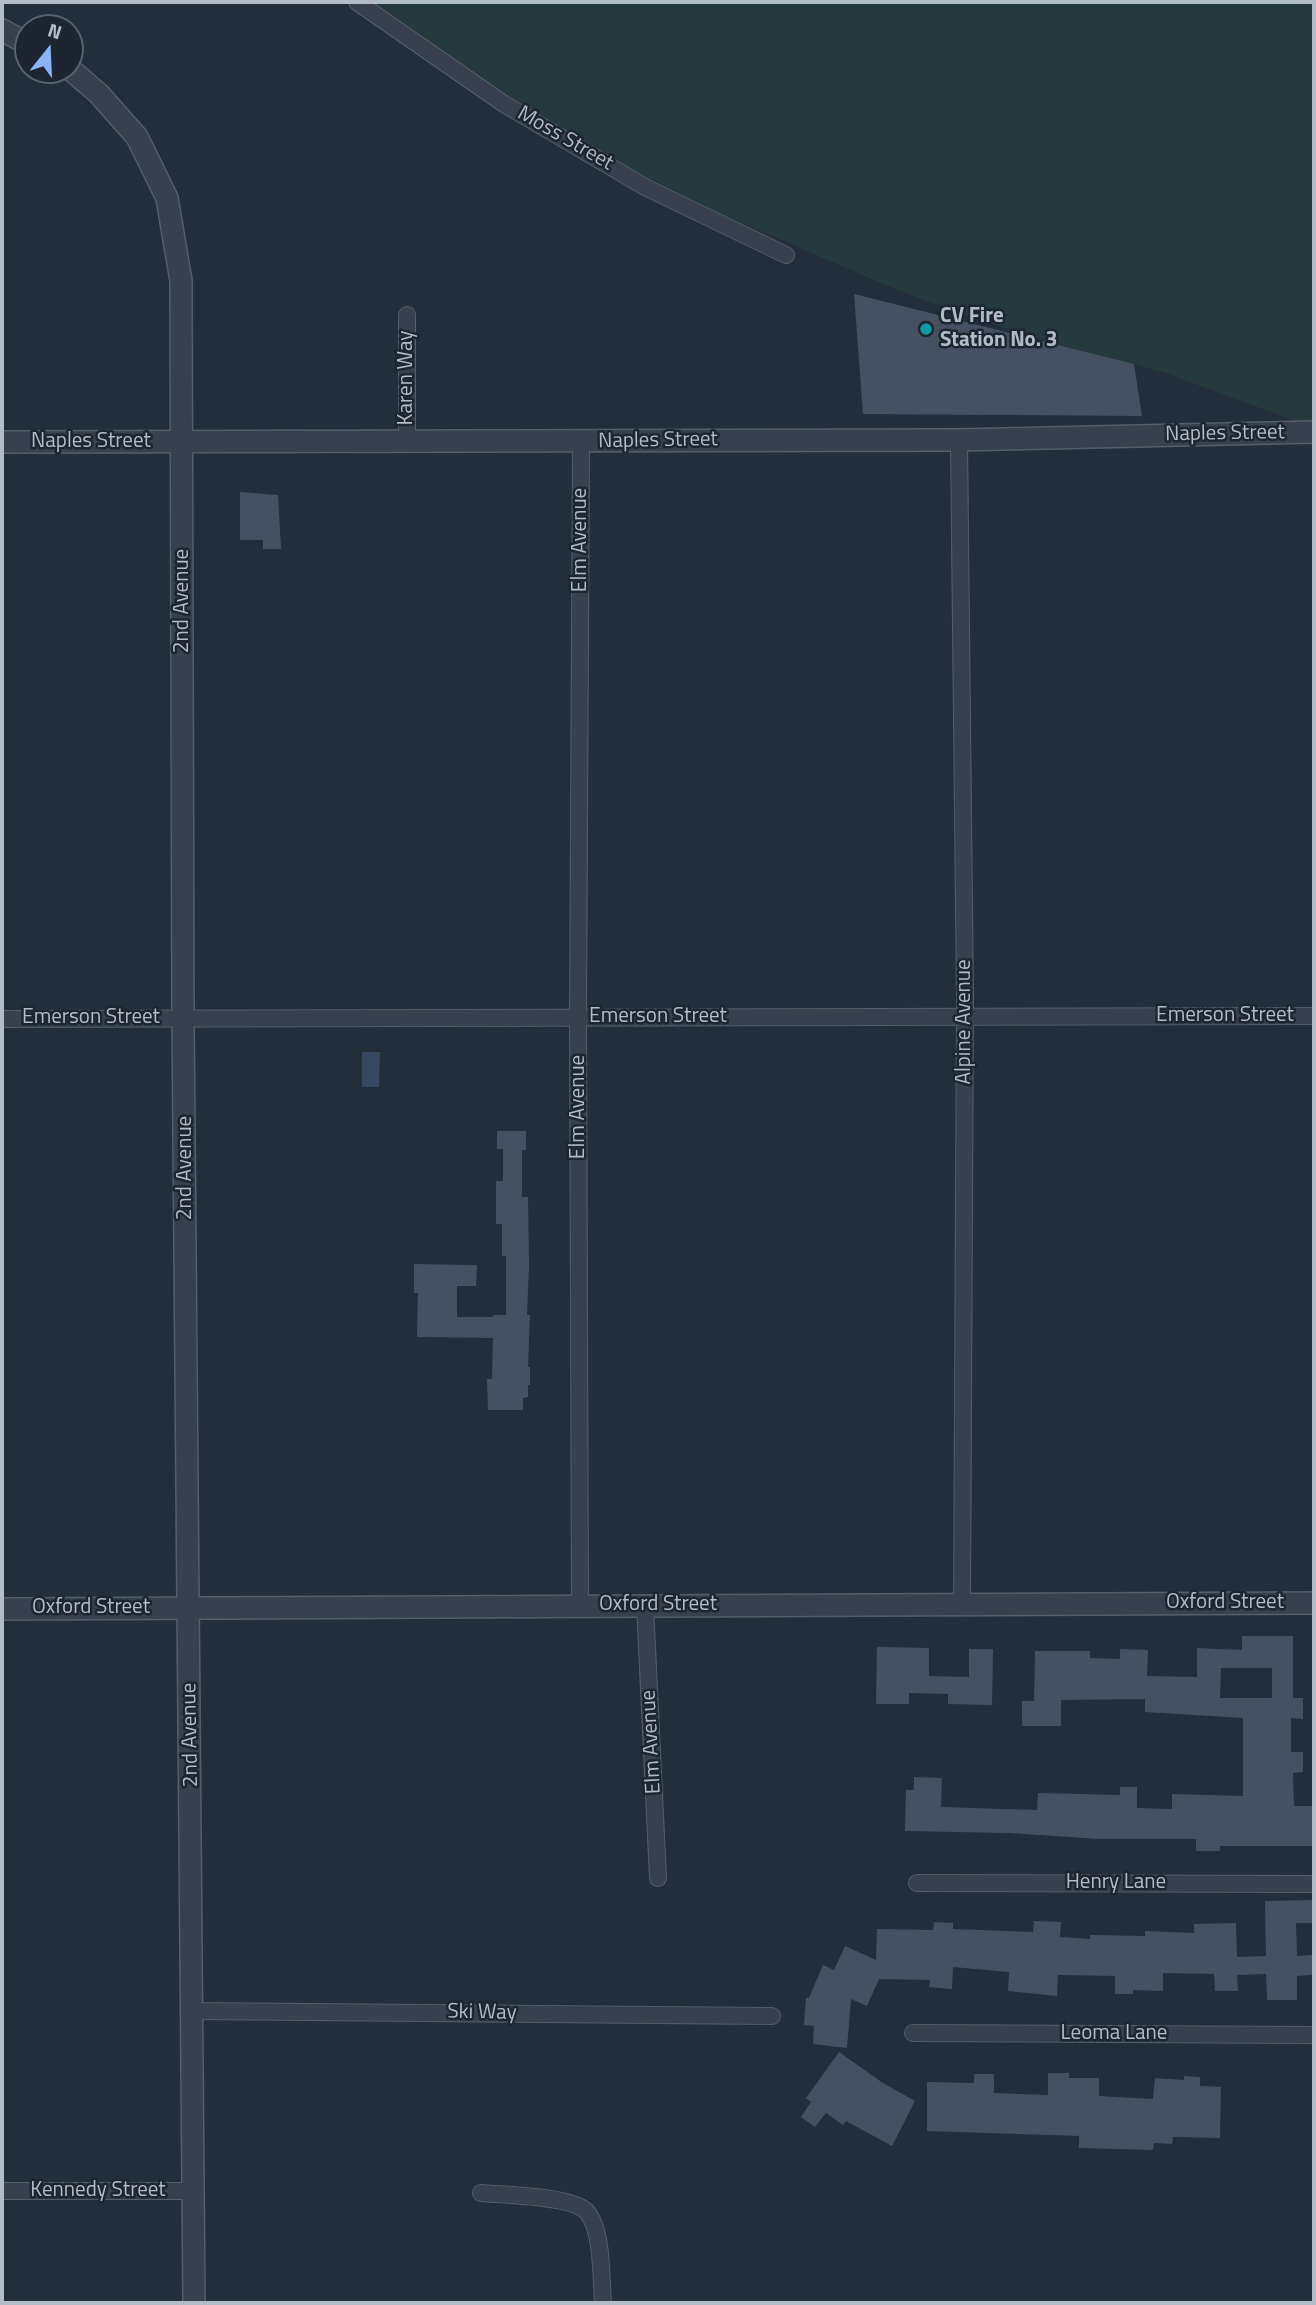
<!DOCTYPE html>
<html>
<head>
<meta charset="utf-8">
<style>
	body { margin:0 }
	#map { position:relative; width:1316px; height:2305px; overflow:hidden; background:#232e3b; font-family:"Titillium Web",sans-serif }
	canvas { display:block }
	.frame { position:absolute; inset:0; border:4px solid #b3bbc7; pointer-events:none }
	.north { position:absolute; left:14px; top:14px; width:70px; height:70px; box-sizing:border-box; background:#1c2530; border:2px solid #58616c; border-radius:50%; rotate:18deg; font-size:19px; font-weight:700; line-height:28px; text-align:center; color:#b3bbc7 }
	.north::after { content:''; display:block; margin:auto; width:24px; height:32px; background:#8ab4f5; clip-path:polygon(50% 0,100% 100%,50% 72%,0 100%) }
</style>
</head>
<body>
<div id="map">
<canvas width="1316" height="2305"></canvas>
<div class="frame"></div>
<div class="north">N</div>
</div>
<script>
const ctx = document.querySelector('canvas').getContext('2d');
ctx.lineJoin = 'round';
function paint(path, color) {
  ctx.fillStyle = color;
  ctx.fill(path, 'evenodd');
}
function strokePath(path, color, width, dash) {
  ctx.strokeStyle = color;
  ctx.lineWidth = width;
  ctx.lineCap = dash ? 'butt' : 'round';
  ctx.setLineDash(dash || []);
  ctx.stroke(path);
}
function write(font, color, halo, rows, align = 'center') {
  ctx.font = font + ' "Titillium Web",sans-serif';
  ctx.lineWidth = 5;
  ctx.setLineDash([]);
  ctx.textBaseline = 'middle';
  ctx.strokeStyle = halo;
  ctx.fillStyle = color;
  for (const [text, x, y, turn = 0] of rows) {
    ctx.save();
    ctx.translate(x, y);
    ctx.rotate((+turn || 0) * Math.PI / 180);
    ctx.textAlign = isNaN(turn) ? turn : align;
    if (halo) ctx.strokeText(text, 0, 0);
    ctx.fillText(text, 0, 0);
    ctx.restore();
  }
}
const green = new Path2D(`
	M359 2H1314V428L1163 372 1049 342 969 317 895 289 737 221 645 176 548 124Z`);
const water = new Path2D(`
	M362 1052H380L379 1087H362Z`);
const building = new Path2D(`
	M854 294 1134 364 1142 416 863 414Z
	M240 492 278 495 281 549H263V540H240Z
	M497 1131H526V1150H522V1197H528L529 1265 527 1315H530L528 1367H530V1385H528V1397L523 1398V1410H488L487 1379H492L493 1338 417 1337 418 1293H414V1264L477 1265 476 1286H457V1317H493V1315H506V1256H502V1224H496V1181H503V1149H497Z
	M1242 1636H1293V1698H1303V1719L1291 1718V1752H1303V1772L1293 1773 1294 1806H1314V1846H1220V1851H1196V1839H1100L1008 1833 905 1831 906 1790H914V1777L942 1778 941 1807 1037 1810 1038 1793 1120 1795V1787H1137V1808L1172 1809V1794L1243 1796V1718L1145 1712V1699L1061 1700V1726H1022V1701H1034L1035 1651H1090V1658L1120 1659V1649L1148 1650 1147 1676 1197 1677V1648L1242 1650ZM1221 1668H1272V1698H1220Z
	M877 1647 929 1648V1676L969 1677V1649H993L992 1705 948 1704V1694L909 1693V1704H876Z
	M1312 1900V1923H1296L1297 1956 1312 1955V1975L1297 1976V2000H1267L1266 1974 1237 1975 1238 1991H1215L1214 1974 1163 1973V1991L1133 1990V1994H1115V1976L1058 1975 1057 1996 1008 1991 1009 1972 953 1967 952 1989 929 1987 930 1980 879 1979 867 2006 851 1999 847 2048 813 2044 814 2026 804 2025 806 1998H809L823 1965 834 1970 845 1946 876 1960 877 1929 933 1930 934 1922 953 1923V1929L1033 1932 1034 1921 1061 1922 1060 1937 1090 1939V1935L1145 1936V1931L1194 1933V1924L1236 1923 1237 1957 1266 1956 1265 1901Z
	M839 2052 883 2083 915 2101 892 2146 846 2121 843 2125 826 2113 815 2127 801 2117 811 2102 806 2098Z
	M1048 2073H1069V2078H1099V2096L1153 2099 1155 2078 1184 2080V2076L1200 2077V2086L1221 2087 1220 2138 1173 2137 1172 2144 1154 2143 1153 2150 1079 2148V2136L927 2131V2082L974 2083V2074H994V2093L1048 2095Z`);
const minor = new Path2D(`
	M357 2 504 104 645 187 786 255
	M407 315V442
	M959 440 965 1000 962 1604
	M2 1019 1314 1016
	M580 1605 578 1017 581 442
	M645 1605 658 1878
	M917 1883 1314 1884
	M193 2011 772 2016
	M913 2033 1314 2035
	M2 2191H193
	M481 2193C504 2195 574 2196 587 2212 603 2231 601 2279 603 2303`);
const tertiary = new Path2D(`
	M2 30 28 44
	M70 69 99 94 137 137 167 198 181 281 183 1018 194 2303
	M2 442 959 440 1314 432
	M2 1609 1314 1603`);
const markers = [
	[926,329,7,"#0f9aa8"]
];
const streetNames = [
	["Moss Street",565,139,30],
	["Karen Way",407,378,-90],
	["Naples Street",1225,434,-1],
	["Naples Street",658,441,-1],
	["Naples Street",91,442],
	["Elm Avenue",581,540,-90],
	["2nd Avenue",183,601,-90],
	["Emerson Street",1225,1016],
	["Emerson Street",658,1017],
	["Emerson Street",91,1018],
	["Alpine Avenue",965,1022,-90],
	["Elm Avenue",579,1107,-90],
	["2nd Avenue",186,1168,-90],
	["Oxford Street",1225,1603],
	["Oxford Street",658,1605],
	["Oxford Street",91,1608],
	["2nd Avenue",191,1735,-91],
	["Elm Avenue",652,1742,-93],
	["Henry Lane",1116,1883],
	["Ski Way",482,2013,1],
	["Leoma Lane",1114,2034],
	["Kennedy Street",98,2191]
];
const poiNames = [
	["CV Fire",940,317],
	["Station No. 3",940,341]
];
paint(green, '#253a3c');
paint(water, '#374962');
paint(building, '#455160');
strokePath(minor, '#555e69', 18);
strokePath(tertiary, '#555e69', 24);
strokePath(minor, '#37404c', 16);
strokePath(tertiary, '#37404c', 21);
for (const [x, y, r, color] of markers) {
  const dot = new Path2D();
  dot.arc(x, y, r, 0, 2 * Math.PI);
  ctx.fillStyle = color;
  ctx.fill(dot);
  strokePath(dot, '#1c2530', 2.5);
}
write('21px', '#b3bbc7', '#1c2530', streetNames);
write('bold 21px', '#b3bbc7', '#1c2530', poiNames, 'left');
</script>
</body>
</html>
